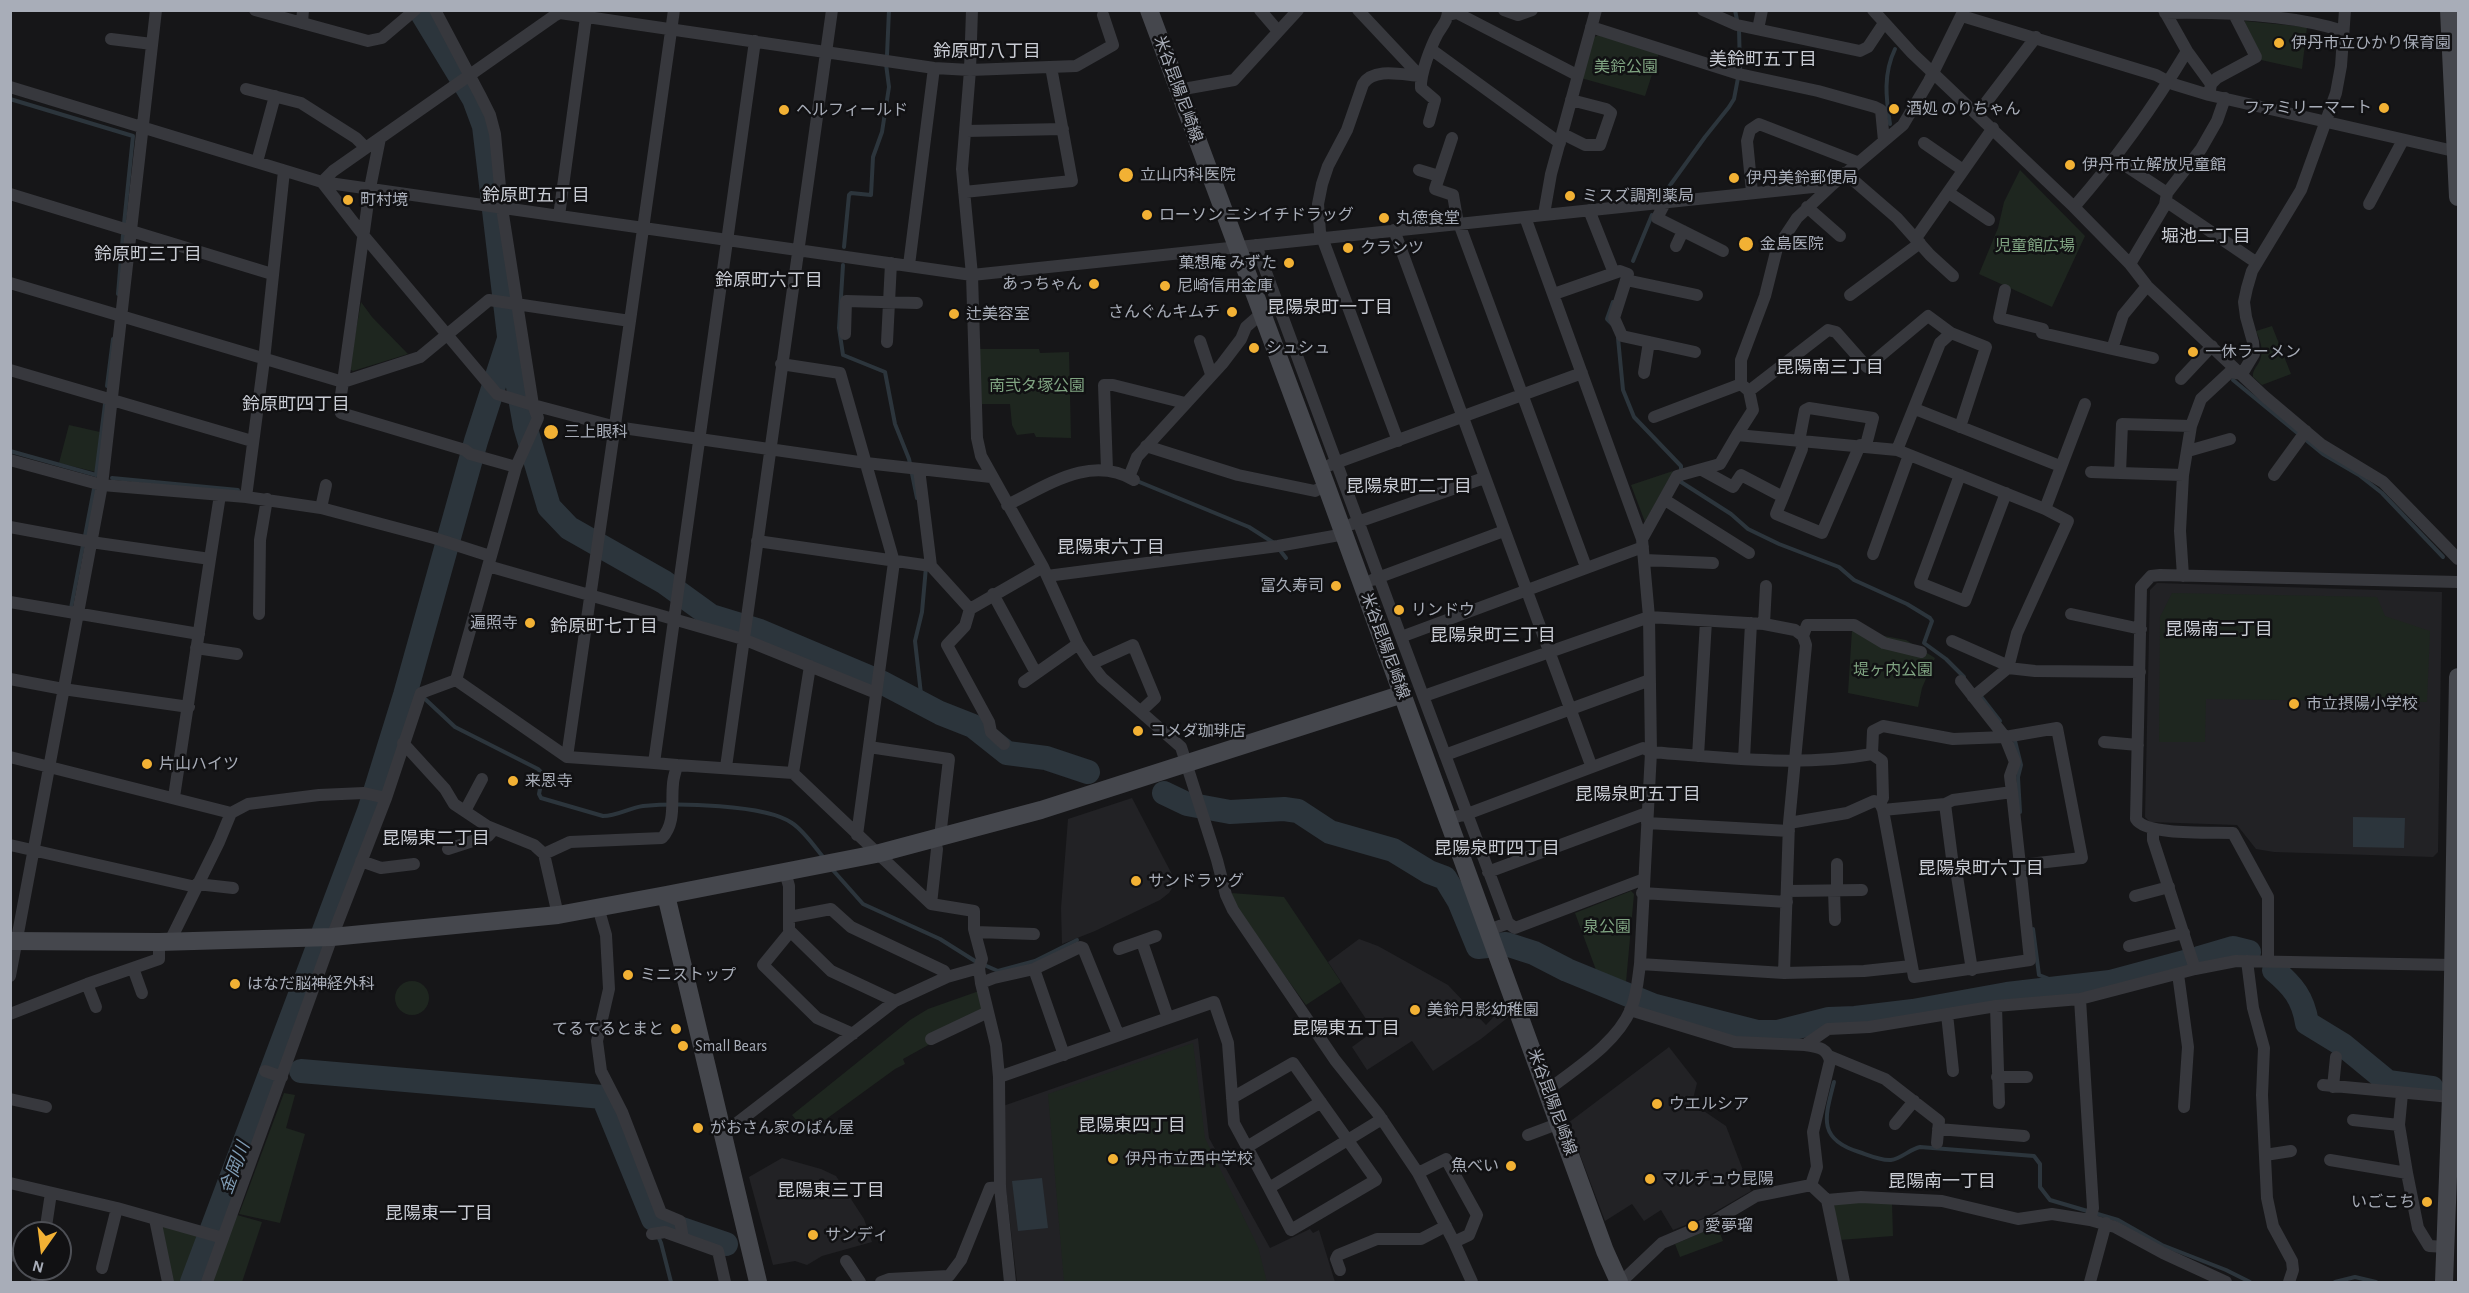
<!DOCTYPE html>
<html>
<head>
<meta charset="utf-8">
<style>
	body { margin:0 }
	#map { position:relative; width:2469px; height:1293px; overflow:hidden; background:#161618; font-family:"Alegreya Sans",sans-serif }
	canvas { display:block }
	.frame { position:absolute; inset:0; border:12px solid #a8adb8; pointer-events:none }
	.north { position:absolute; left:12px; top:1221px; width:60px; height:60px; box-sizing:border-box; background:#111113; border:2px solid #4d4f55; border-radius:50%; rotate:194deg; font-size:16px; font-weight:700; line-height:24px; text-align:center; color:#a8adb8 }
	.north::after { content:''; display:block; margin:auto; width:21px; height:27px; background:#f2b134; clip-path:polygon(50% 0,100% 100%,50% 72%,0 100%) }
</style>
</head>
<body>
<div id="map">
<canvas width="2469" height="1293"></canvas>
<div class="frame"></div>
<div class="north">N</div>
</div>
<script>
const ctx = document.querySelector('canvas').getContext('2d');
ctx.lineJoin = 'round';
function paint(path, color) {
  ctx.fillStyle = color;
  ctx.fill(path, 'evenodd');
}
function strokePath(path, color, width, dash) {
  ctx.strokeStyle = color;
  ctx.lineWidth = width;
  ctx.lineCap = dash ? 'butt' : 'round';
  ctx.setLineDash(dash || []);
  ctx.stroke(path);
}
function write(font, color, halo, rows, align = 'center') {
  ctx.font = font + ' "Alegreya Sans","Noto Sans JP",sans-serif';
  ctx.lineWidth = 5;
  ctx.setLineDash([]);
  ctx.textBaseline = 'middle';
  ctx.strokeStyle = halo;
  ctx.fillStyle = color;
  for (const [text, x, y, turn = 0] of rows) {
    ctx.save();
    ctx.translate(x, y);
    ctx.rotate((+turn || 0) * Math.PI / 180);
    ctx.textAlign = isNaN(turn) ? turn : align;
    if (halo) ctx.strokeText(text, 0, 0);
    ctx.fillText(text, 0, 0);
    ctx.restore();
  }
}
const built = new Path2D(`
	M2157 583 2442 592 2438 852 2433 857 2274 852 2256 849 2237 825 2150 822 2145 817 2150 590Z
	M1132 798 1176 882 1169 893 1160 900 1095 931 1062 944 1061 908 1068 819Z
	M1359 939 1378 946 1448 985 1486 1025 1506 1004 1511 1015 1481 1039 1433 1071 1412 1041 1367 1070 1352 1047 1374 1031 1328 962Z
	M1198 1038 1209 1138 1270 1248 1310 1229 1313 1233 1319 1230 1335 1282H1017L1005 1180 1003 1106Z
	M1669 1047 1697 1083 1692 1103 1726 1126 1751 1191 1706 1217 1673 1230 1661 1210 1644 1221 1632 1204 1605 1221 1568 1123Z
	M782 1158 821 1169 836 1176 864 1219 872 1242 822 1256 807 1265 795 1261 773 1265 749 1177Z`);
const green = new Path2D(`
	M2245 21 2307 27 2302 69 2261 60 2244 23Z
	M1598 35 1659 53 1645 96 1581 78 1593 38Z
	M2020 170 2085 236 2052 307 1979 274 1998 228 2004 202Z
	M361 302 372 317 408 354 353 371 349 369Z
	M2272 326 2291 374 2262 385 2253 377C2252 370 2257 367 2260 360 2264 350 2260 340 2256 331Z
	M976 349H1039L1040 353 1069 352 1071 438 1036 437 1034 433 1017 435 1012 425 1010 404H978Z
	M69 425 100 432 96 472 59 463Z
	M1673 471 1645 522 1631 485Z
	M2172 593 2377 597 2385 616 2430 631 2427 702 2206 699 2205 742H2159L2160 617Z
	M1852 630 1906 640 1935 658 1922 688 1918 707 1848 693Z
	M1631 891 1634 894 1626 982 1596 970 1575 913Z
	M1231 893 1284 897 1341 982 1306 1005 1240 914Z
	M395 998a17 17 0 1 1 34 0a17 17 0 1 1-34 0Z
	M979 991 985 1009 930 1044 903 1059 905 1064 895 1069 807 1133 792 1115 910 1020 928 1009Z
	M1193 1043 1205 1138 1258 1247 1267 1282H1064L1048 1094Z
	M284 1093 295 1095 286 1128 305 1134 280 1223 239 1214Z
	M1836 1203H1892L1893 1236 1839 1240 1834 1206Z
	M237 1215 262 1222 242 1282H212Z
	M158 1223 200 1235 182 1282H170Z
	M1717 1226 1723 1241 1680 1257 1675 1244Z`);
const water = new Path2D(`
	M2353 817 2405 818 2404 848 2353 847Z
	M1042 1178 1048 1228 1018 1231 1012 1181Z`);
const stream = new Path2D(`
	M1735 10 1737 20
	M1739 29 1740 69
	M887 55 889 10
	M10 99 133 136 124 224
	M1890 124C1886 98 1883 74 1895 49
	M1663 195 1705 137 1729 107 1734 99 1738 78
	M844 247 849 195 851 193 871 195 873 157 882 132 889 87 886 64
	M1633 261 1652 215
	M843 265 839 328 843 355 885 372 895 424 909 459 917 498
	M118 294 123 235
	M1612 324 1607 319 1613 302
	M1618 338 1623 390 1634 417 1681 466V471
	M2233 380 2323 454 2359 475 2382 493 2443 557
	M107 386 113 339
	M10 451 96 475 105 404
	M112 478 238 490
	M1681 479V482L1731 514 1748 529 1779 544 1839 567 1854 580 1907 604 1930 618 1932 621 1924 643 1946 659 1964 677
	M1137 481 1249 527 1274 543
	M85 536 94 489
	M1279 549 1286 558
	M71 608 83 545
	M408 686 424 698 455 727 538 769 543 774 539 794 541 798 603 816C617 816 629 808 643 806 676 803 765 804 792 823 804 831 814 846 823 857
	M1979 694 2000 721
	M922 703 915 641 922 612 926 567
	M2015 741 2021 765 2018 777 2020 812
	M831 868 863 904 940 939 975 961 998 971 1035 961 1077 940
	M2033 929 2039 975 2070 987
	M1834 1082C1825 1117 1817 1139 1859 1152 1868 1155 1881 1161 1891 1160 1901 1159 1910 1149 1920 1147L2034 1156 2040 1164V1187L2050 1200 2118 1220 2162 1245 2226 1270 2250 1282
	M653 1219 652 1222 661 1243 671 1282
	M2335 1282 2355 1277 2376 1282`);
const river = new Path2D(`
	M420 10 474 99 484 126 509 336 525 426 549 507 569 528 664 582 711 616 760 631 883 683 940 713 973 726 1007 753 1046 758 1088 772
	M1164 793 1187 804 1230 812 1284 809 1298 811 1330 832 1393 850 1429 872 1445 878 1459 901 1478 947 1506 944 1534 953 1567 970 1655 1006 1757 1032H1778L1829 1019 1855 1018 1913 1011 2007 994 2110 982 2188 961
	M2199 958 2233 948 2249 952
	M2274 970C2293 986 2303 998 2307 1023L2343 1045 2388 1082 2432 1088
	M301 1071 603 1097 653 1219 726 1244
	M192 1282 369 811 405 695 476 441 509 339`);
const street = new Path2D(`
	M255 10 368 41 382 38 415 10
	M435 10 480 95 490 115 495 134 502 208 533 405 497 394 364 236 322 182 333 171 554 16 560 13 934 68 970 70 1076 66 1113 45 1103 15
	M972 10 970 70 962 169 972 275 977 438 981 456 1043 567 1078 644 1091 664 1102 678 1181 747 1217 860 1226 895 1233 910 1335 1060 1379 1115 1418 1173 1454 1242 1472 1282
	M1260 10 1278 31
	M1358 10 1420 76C1403 75 1374 67 1363 84L1347 130 1328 166 1322 184 1318 204 1320 232 1398 441
	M1504 10 1518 15 1532 10
	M1703 10 1737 25 1860 51 1868 47 1884 23
	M1873 10 1912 53 2074 207 2130 264 2147 286 2264 396 2322 445 2383 482 2458 559
	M2164 10 2187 51 2211 84 2210 90
	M2165 13C2220 12 2291 14 2343 31
	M1448 15 1457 13 1577 75
	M1962 16 2156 75 2173 84 2209 95 2458 152
	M302 23 303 10
	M1591 27 1739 74 1818 91 1875 107 1881 110 1884 141
	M1758 29 1762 10
	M111 39 152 44
	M1432 50 1560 143
	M2211 84 2217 78 2256 57 2235 16
	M10 87 322 182 972 275 1525 217
	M246 89 301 103 356 138 366 148
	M1178 90 1234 80 1298 10
	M1978 113 2036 37
	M1429 122 1435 100 1421 88C1420 74 1431 46 1438 33 1443 25 1448 20 1448 10
	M966 131 1063 129
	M1563 134 1585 145H1600L1611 113 1606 109 1571 100
	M1452 138 1435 189 1453 195 1457 218 1586 567
	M1924 143 1963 170
	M2114 158 2167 193
	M257 162 275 96
	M1419 170 1439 176
	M1845 173 1897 218 1930 255 1953 276
	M964 192 1072 181 1051 67
	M1752 192 1747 141 1750 130 1759 124 1857 162
	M1949 193 1989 220
	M10 194 272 274
	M1665 203 1657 218 1723 251
	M2369 204 2403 140
	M2165 205 2170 204 2257 263
	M1807 207 1840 236
	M2074 207C2116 159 2154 106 2187 51
	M1589 210 1614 273
	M1544 214 1551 174 1596 10
	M559 216 587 10
	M1394 230 1591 765
	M1916 238 1993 128
	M1256 245 1401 637 1643 547
	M1676 246 1683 231
	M2130 264 2165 205 2167 193 2201 149 2217 121 2225 98
	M909 265 934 68
	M1626 280 1697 295
	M10 283 343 382 420 357 489 300 630 321 674 10
	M2005 290 1999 318 2043 329 2042 333 2112 349 2123 315 2147 286
	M1554 294 1620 271 1628 274 1614 318 1622 336 1695 352
	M1850 295 1920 243
	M845 334 846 301 917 303
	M1200 341 1211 374
	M887 342 891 263
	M2112 349 2153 358
	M781 364 840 373 894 562 857 835
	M10 370 252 441
	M1644 373 1649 342
	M2181 379 2212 346
	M1749 391 1828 330 1836 332 1867 367 1928 316 1951 333 1986 347 1960 427
	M1915 409 2060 466
	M1654 417 1741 384
	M1737 435 1753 410 1749 391 1741 384V360L1765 296 1777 248 1797 218 1832 185
	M1146 446 1238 475 1315 491 1326 485
	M1897 450 1940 343 1951 333
	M2188 451 2230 439
	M10 460 102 485 246 497 321 508 434 538 490 556
	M1330 465 1582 373
	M516 467 538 418 533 405 616 427 866 463 991 477
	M919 469 931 566
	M1107 470 1104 385H1113L1185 403
	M1702 470 1733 487 1741 475 1783 497 1776 514 1822 533 1860 445
	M2091 472 2120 473
	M1960 475 1920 583 1965 601 2006 493
	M2183 475 2120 473 2122 424 2191 426
	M2274 475 2306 431
	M1129 477 1137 457 1222 364 1241 339 1246 327 1262 313
	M246 497 264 360 284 171
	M1783 497 1802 449 1800 436 1805 410 1809 408 1873 418 1866 445
	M1665 500 1749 553
	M1007 505C1047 486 1090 454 1134 480
	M321 508 326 485
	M2045 509 2085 404
	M1352 524 1484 478
	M10 527 91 542 210 559 174 797
	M1642 539 1677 476 1720 464 1737 435 1897 450 2045 509 2068 521 2017 633 2008 668 2002 663 1952 641
	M757 541 931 566 970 609
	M1873 554 1909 455
	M210 559 220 495
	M1645 560 1713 563
	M488 566 743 639 876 693
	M1047 576 1278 546 1345 534
	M2183 576 2180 531 2183 475 2191 426 2201 399 2230 372 2242 374 2254 354 2253 342 2246 317 2244 302 2247 288 2252 271 2301 190 2336 93 2341 66 2345 10
	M1372 580 1504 531
	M993 594 1036 673
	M10 602 199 634
	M259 614 260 540 267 499
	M2071 614 2141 629
	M1764 624 1766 586
	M1803 636 1807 625H1854L1884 643 1921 652
	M1401 637 1508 923
	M196 648 237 654
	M1091 664 1133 645 1155 698 1141 711
	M810 666 793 773 931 904 974 911V929L982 959 979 968 981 983 996 1045 999 1077 1000 1187 1010 1282
	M10 679 63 689 189 707
	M456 680 567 757 654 763 755 41
	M1961 681 2005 737 2015 762 2010 776 2012 792
	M1024 682 1078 644
	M1424 696 1649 617 1764 624 1795 630 1803 636 1806 645 1789 823
	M1973 697 2008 668 2035 671 2140 672
	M2104 742 2138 745
	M403 743 445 789 454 804 487 826 534 845 544 854 570 842 662 838C676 823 671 802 673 784 673 778 676 771 677 765L793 773
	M1004 744 991 732 989 722 947 645 965 626 970 609 1043 567
	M869 747 949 759 940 837
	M1872 754 1882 761 1883 798 1880 803
	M1445 755 1650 680
	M1698 756 1706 621
	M10 757 231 813 248 804 319 795 364 793 386 798
	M567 757 630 321
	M1744 759 1751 623
	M654 763 677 765
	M726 767 832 10
	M1883 810 1914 977 2030 960 2020 865
	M465 811 482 779
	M1448 819 1467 814 1643 748 1651 752C1724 758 1800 767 1872 754L1873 731 1883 726 1953 739 2005 737 2057 728 2082 858 2020 865 2012 792 1953 800 1945 804 1953 866 1956 870 1972 970
	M1647 823 1789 831
	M2153 830V840L2195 969
	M10 845 196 887
	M448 849 488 836 494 829
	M544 854 558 915
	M361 861 381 868 414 864
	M1837 864V890
	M785 872 789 886V930L831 971 895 1001
	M1488 872 1647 813
	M197 884 233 888
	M1834 890 1835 920
	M1788 891 1862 890
	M1642 893 1787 902
	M2135 896 2169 887
	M931 904 937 849 934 839
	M598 907 606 935 609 989 597 1041 601 1071 622 1112 661 1213 680 1221 683 1238
	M789 917 831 909 851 927 944 971 947 977
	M1489 930 1508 923 1515 928 1644 879
	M790 932 763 965 817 1018 853 1034
	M975 932 1034 934
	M170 941 219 842 231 813
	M1142 942 1168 1018
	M2129 946 2184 933
	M1119 949 1156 936
	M2247 961 2253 1008 2264 1048 2262 1095 2267 1198 2273 1226 2292 1261 2293 1270 2289 1282
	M2268 961V897L2233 833C2213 832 2146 836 2136 819L2141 587 2151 576 2160 575 2458 582
	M1640 964 1784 973 1864 971 1911 966
	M133 968 142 993
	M1034 969 1064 1055
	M1784 973 1789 823 1847 813 1874 801 1880 803 1883 810 1945 804
	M2178 974 2188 1047 2184 1107
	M10 976 102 485 156 10
	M981 983 994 978 1034 969 1080 947 1083 948 1118 1034
	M87 984 96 1007
	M2080 999 2093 1208 2090 1220
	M1996 1006 1999 1103
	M1630 1010 1735 1042 1805 1045 1828 1029 1869 1027 1996 1006 2080 999 2195 969 2236 961 2453 965
	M10 1014 87 984 159 959V942
	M1947 1014 1953 1071
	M931 1039 988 1012
	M1805 1045C1817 1047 1827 1047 1830 1061L1813 1132 1817 1167 1811 1185
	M1829 1056 1885 1079 1939 1121 1937 1143
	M265 1071 282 1077
	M999 1077 1214 1002 1228 1043 1234 1123 1247 1147 1321 1102
	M1997 1077H2027
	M2323 1085 2451 1097
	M2333 1087 2336 1057
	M1548 1090C1576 1068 1616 1044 1631 1009 1637 995 1638 979 1640 964L1651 752 1649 617 1642 539 1525 217 1832 185 1903 125 1929 81 1964 10
	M2402 1094 2399 1125 2407 1173 2418 1228 2429 1246 2446 1247
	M1232 1098 1293 1063 1376 1180 1291 1230 1269 1188 1382 1119
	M10 1099 46 1107
	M2353 1120 2399 1125
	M1895 1124 1914 1101
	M1938 1129 2024 1136
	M724 1133 895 1001 947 977 979 968
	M1528 1135 1560 1123
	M1247 1147 1269 1188
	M2265 1155 2291 1151
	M2330 1160 2407 1173
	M1418 1173 1446 1159 1477 1215 1469 1235 1454 1242
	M10 1183 117 1208 223 1238
	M1811 1185 1827 1200 1844 1282
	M1827 1200 1861 1197 1942 1201 2018 1219 2052 1214 2090 1220 2115 1227 2163 1253 2226 1282
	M155 1219 168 1282
	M45 1233 51 1193
	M652 1234 665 1232 718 1251 725 1282
	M10 1255 24 1257
	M846 1261 860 1282
	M102 1268 117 1208
	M1340 1270 1336 1259 1338 1255 1377 1239H1421L1446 1226
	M37 1282 39 1269
	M207 1282 332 937 386 798 421 693 456 680 516 467 470 454 465 450 341 413 339 407 343 382 370 188 380 138
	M881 1282 889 1279 949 1276 961 1260 990 1188 1000 1187
	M1621 1282 1662 1243 1714 1221 1756 1196 1811 1185
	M2090 1282 2106 1223`);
const secondary = new Path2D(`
	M1149 10 1326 485 1605 1251 1619 1282
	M2449 10 2458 197
	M666 895 758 1282
	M10 941 159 942 332 937 558 915 666 895 876 854 1041 810 1403 694
	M2444 1282 2451 1097 2458 677`);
const markers = [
	[2279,43,6,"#f2b134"],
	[2384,108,6,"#f2b134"],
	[1894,109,6,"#f2b134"],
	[784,110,6,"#f2b134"],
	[2070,165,6,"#f2b134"],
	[1126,175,8,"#f2b134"],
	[1734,178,6,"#f2b134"],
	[1570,196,6,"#f2b134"],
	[348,200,6,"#f2b134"],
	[1147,215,6,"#f2b134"],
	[1384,218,6,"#f2b134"],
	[1746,244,8,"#f2b134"],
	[1348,248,6,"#f2b134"],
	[1289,263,6,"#f2b134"],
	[1094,284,6,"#f2b134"],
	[1165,286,6,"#f2b134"],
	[1232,312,6,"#f2b134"],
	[954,314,6,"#f2b134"],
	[1254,348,6,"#f2b134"],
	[2193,352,6,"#f2b134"],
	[551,432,8,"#f2b134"],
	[1336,586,6,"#f2b134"],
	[1399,610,6,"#f2b134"],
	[530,623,6,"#f2b134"],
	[2294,704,6,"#f2b134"],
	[1138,731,6,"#f2b134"],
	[147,764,6,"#f2b134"],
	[513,781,6,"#f2b134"],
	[1136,881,6,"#f2b134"],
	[628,975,6,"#f2b134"],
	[235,984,6,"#f2b134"],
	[1415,1010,6,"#f2b134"],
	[676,1029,6,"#f2b134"],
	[683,1046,6,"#f2b134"],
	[1657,1104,6,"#f2b134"],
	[698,1128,6,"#f2b134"],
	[1113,1159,6,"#f2b134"],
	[1511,1166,6,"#f2b134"],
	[1650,1179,6,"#f2b134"],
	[2427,1202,6,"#f2b134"],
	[1693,1226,6,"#f2b134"],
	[813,1235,6,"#f2b134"]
];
const poiNames = [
	["伊丹市立ひかり保育園",2291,43],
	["ファミリーマート",2372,108,"right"],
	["酒処 のりちゃん",1906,109],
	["ヘルフィールド",796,110],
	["伊丹市立解放児童館",2082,165],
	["立山内科医院",1140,175],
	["伊丹美鈴郵便局",1746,178],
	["ミスズ調剤薬局",1582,196],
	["町村境",360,200],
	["ローソン ニシイチドラッグ",1159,215],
	["丸徳食堂",1396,218],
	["金島医院",1760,244],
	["クランツ",1360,248],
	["菓想庵 みずた",1277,263,"right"],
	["あっちゃん",1082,284,"right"],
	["尼崎信用金庫",1177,286],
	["さんぐんキムチ",1220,312,"right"],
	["辻美容室",966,314],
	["シュシュ",1266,348],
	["一休ラーメン",2205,352],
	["三上眼科",564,432],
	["冨久寿司",1324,586,"right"],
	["リンドウ",1411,610],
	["遍照寺",518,623,"right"],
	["市立摂陽小学校",2306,704],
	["コメダ珈琲店",1150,731],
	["片山ハイツ",159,764],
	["来恩寺",525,781],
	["サンドラッグ",1148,881],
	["ミニストップ",640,975],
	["はなだ脳神経外科",247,984],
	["美鈴月影幼稚園",1427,1010],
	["てるてるとまと",664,1029,"right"],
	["Small Bears",695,1046],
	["ウエルシア",1669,1104],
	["がおさん家のぱん屋",710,1128],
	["伊丹市立西中学校",1125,1159],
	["魚べい",1499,1166,"right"],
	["マルチュウ昆陽",1662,1179],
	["いごこち",2415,1202,"right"],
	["愛夢瑠",1705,1226],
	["サンディ",825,1235]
];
const parkNames = [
	["美鈴公園",1626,67],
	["児童館広場",2035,246],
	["南弐タ塚公園",1037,386],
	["堤ヶ内公園",1893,670],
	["泉公園",1607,927]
];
const streetNames = [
	["米谷昆陽尼崎線",1178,89,70],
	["米谷昆陽尼崎線",1385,646,70],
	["米谷昆陽尼崎線",1552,1102,70]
];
const neighbourhoodNames = [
	["鈴原町八丁目",987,52],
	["美鈴町五丁目",1763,60],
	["鈴原町五丁目",536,196],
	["堀池二丁目",2206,237],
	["鈴原町三丁目",148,255],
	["鈴原町六丁目",769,281],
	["昆陽泉町一丁目",1330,308],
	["昆陽南三丁目",1830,368],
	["鈴原町四丁目",296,405],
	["昆陽泉町二丁目",1409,487],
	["昆陽東六丁目",1111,548],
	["鈴原町七丁目",604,627],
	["昆陽南二丁目",2219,630],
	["昆陽泉町三丁目",1493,636],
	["昆陽泉町五丁目",1638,795],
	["昆陽東二丁目",436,839],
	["昆陽泉町四丁目",1497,849],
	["昆陽泉町六丁目",1981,869],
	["昆陽東五丁目",1346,1029],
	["昆陽東四丁目",1132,1126],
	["昆陽南一丁目",1942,1182],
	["昆陽東三丁目",831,1191],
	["昆陽東一丁目",439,1214]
];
const waterNames = [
	["金岡川",235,1168,-70]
];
paint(built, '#222225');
paint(green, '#1e261f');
paint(water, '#2c353c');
strokePath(stream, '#2c353c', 4);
strokePath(river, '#2c353c', 24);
strokePath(street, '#37383d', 12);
strokePath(secondary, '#45474d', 18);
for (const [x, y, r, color] of markers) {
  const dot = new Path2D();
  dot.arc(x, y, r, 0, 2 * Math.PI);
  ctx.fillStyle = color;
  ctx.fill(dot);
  strokePath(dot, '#111113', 2);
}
write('16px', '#a8adb8', '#111113', poiNames, 'left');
write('16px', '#7fa381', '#111113', parkNames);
write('16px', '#a8adb8', '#111113', streetNames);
write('18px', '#c9ccd4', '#111113', neighbourhoodNames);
write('italic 18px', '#7f9bb3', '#111113', waterNames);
</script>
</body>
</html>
